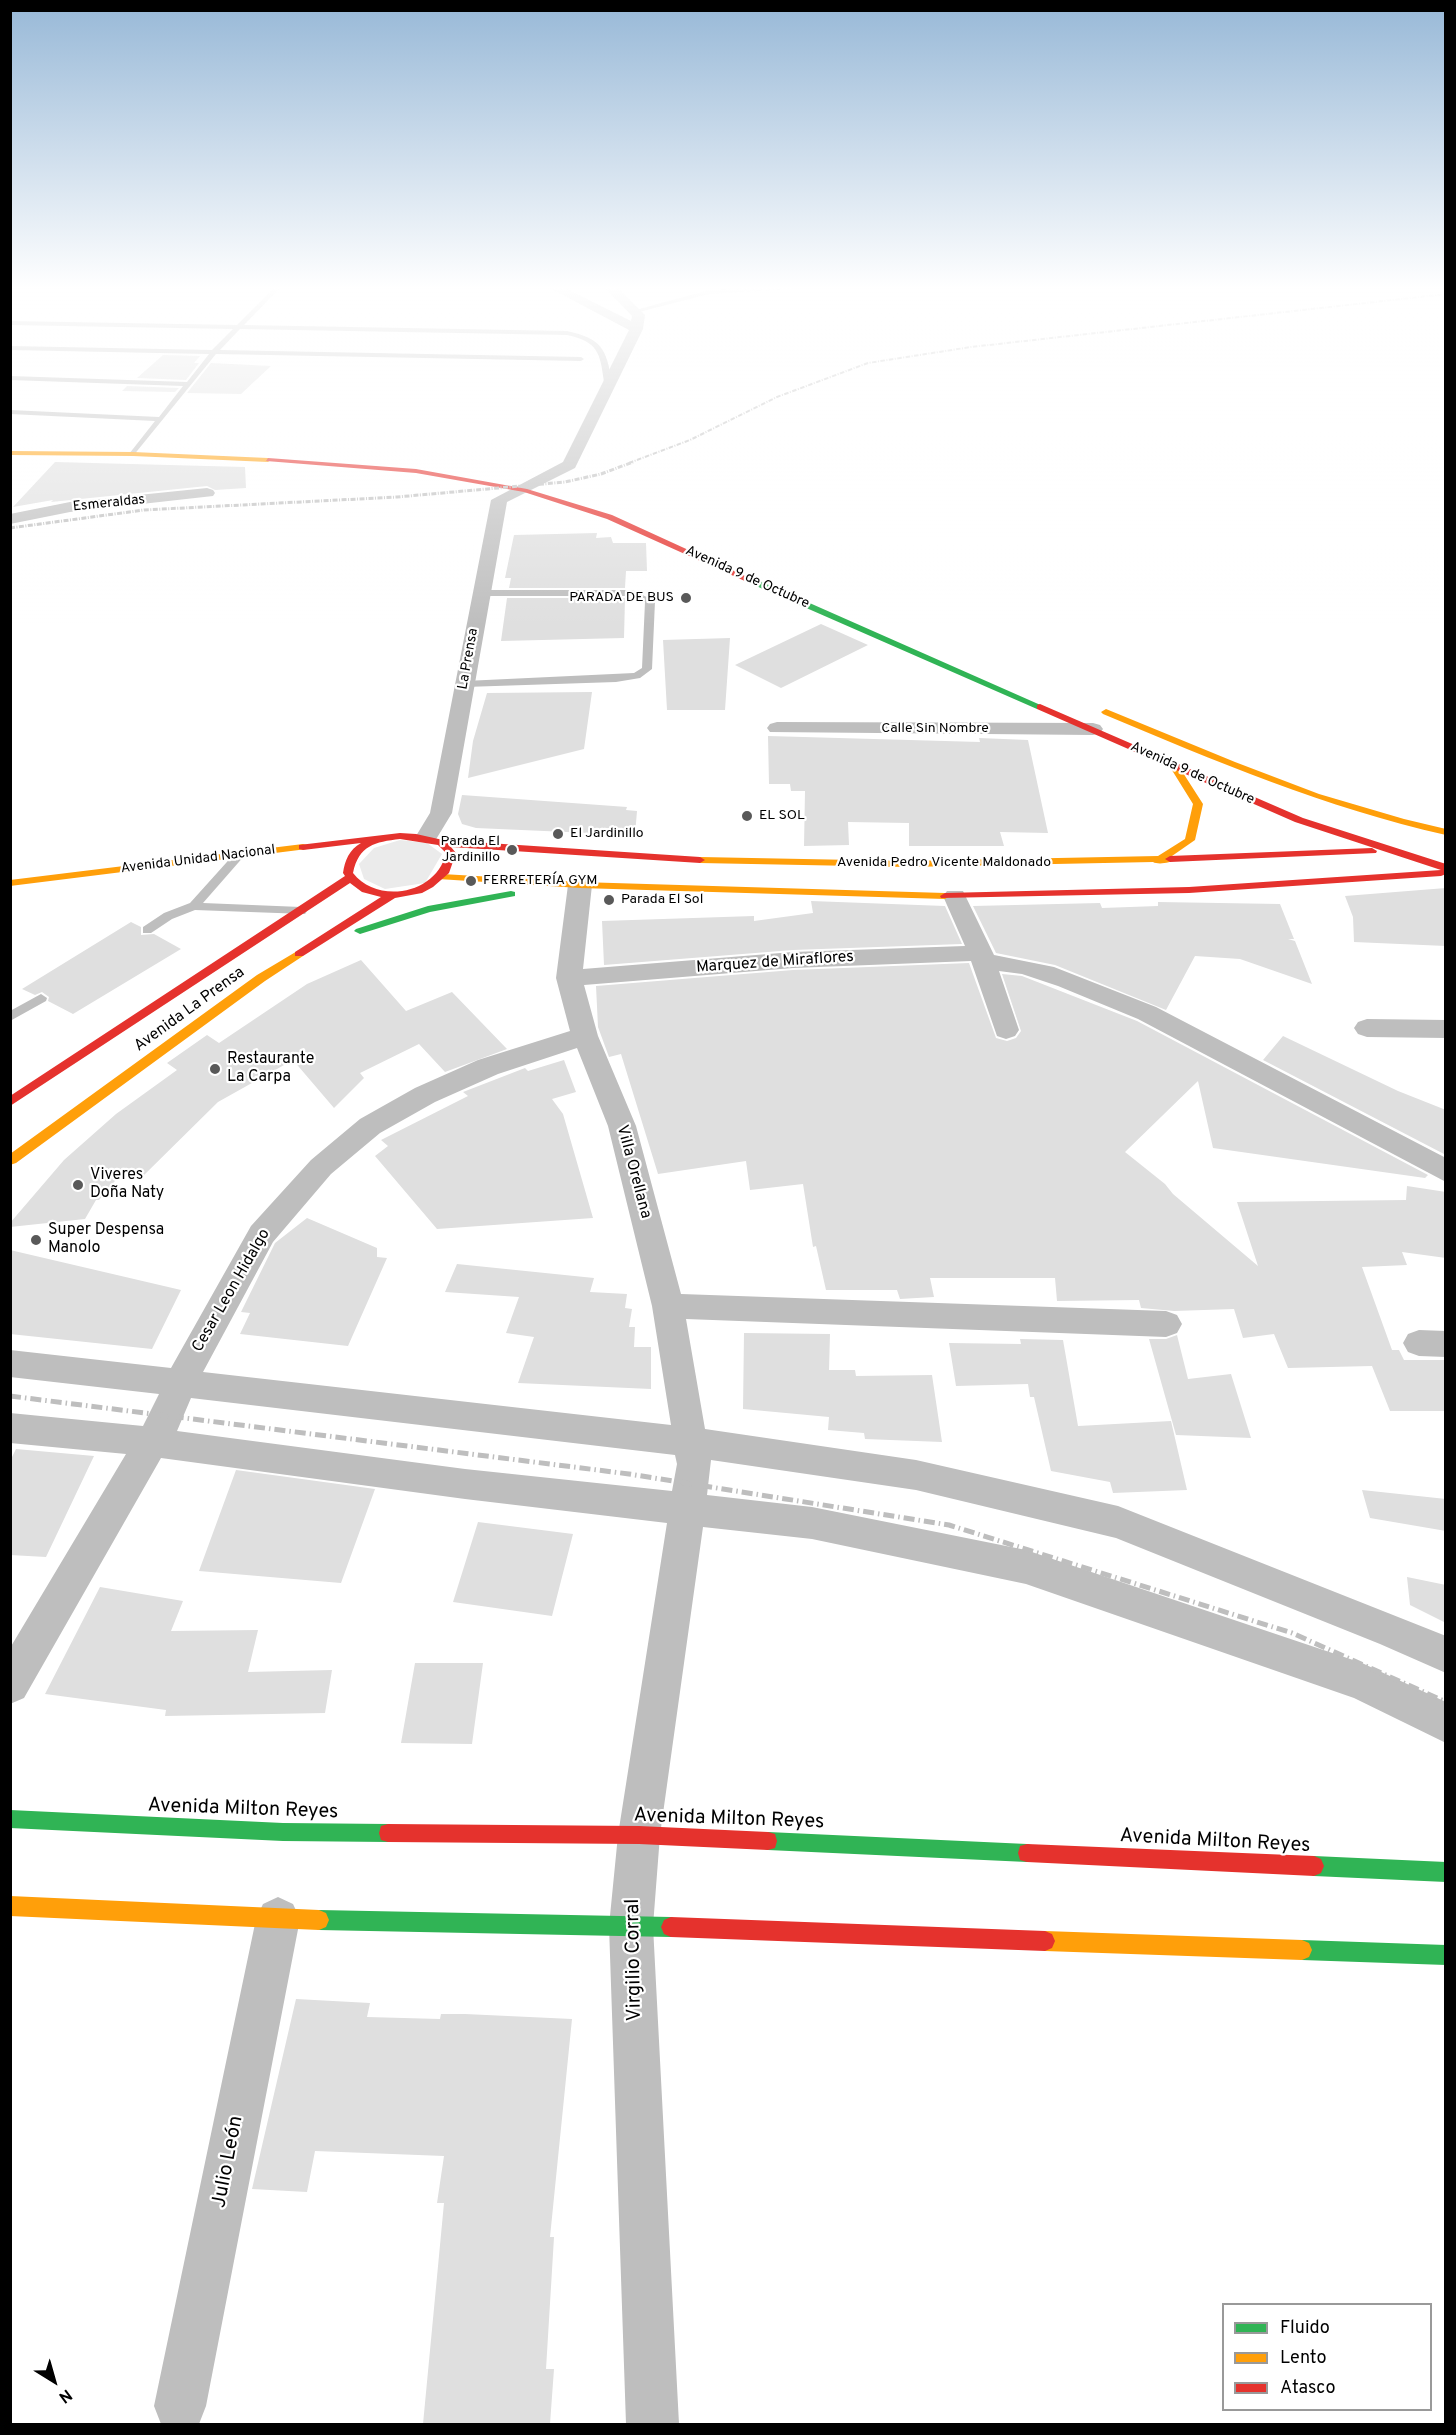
<!DOCTYPE html>
<html>
<head>
<meta charset="utf-8">
<style>
	body { margin:0 }
	#map { position:relative; width:1456px; height:2435px; overflow:hidden; background:#fff; font-family:Overpass,sans-serif }
	canvas { display:block }
	.frame { position:absolute; inset:0; border:12px solid #000; pointer-events:none }
	.legend { position:absolute; left:1222px; top:2303px; width:210px; height:108px; box-sizing:border-box; background:#fff; border:2px solid #999; margin:0; padding:8px 10px; list-style:none; font-size:18px; color:#000 }
	.legend li { display:flex; align-items:center; gap:12px; height:30px }
	.legend b { width:30px; border:2px solid #999 }
	.north { position:absolute; left:24px; top:2351px; width:60px; height:60px; -webkit-text-stroke:4px #fff; paint-order:stroke; rotate:143deg; font-size:16px; font-weight:700; line-height:24px; text-align:center; color:#000 }
	.north::after { content:''; display:block; margin:auto; width:21px; height:27px; background:#000; clip-path:polygon(50% 0,100% 100%,50% 72%,0 100%) }
</style>
</head>
<body>
<div id="map">
<canvas width="1456" height="2435"></canvas>
<div class="frame"></div>
<ul class="legend">
<li><b style="height:8px;background:#30b455"></b>Fluido</li>
<li><b style="height:8px;background:#ff9f0a"></b>Lento</li>
<li><b style="height:8px;background:#e5322d"></b>Atasco</li>
</ul>
<div class="north">N</div>
</div>
<script>
const ctx = document.querySelector('canvas').getContext('2d');
ctx.lineJoin = 'round';
function paint(path, color) {
  ctx.fillStyle = color;
  ctx.fill(path, 'evenodd');
}
function strokePath(path, color, width, dash) {
  ctx.strokeStyle = color;
  ctx.lineWidth = width;
  ctx.lineCap = dash ? 'butt' : 'round';
  ctx.setLineDash(dash || []);
  ctx.stroke(path);
}
function write(font, color, halo, rows, align = 'center') {
  ctx.font = font + ' Overpass,sans-serif';
  ctx.lineWidth = 4.5;
  ctx.setLineDash([]);
  ctx.textBaseline = 'middle';
  ctx.strokeStyle = halo;
  ctx.fillStyle = color;
  for (const [text, x, y, turn = 0] of rows) {
    ctx.save();
    ctx.translate(x, y);
    ctx.rotate((+turn || 0) * Math.PI / 180);
    ctx.textAlign = isNaN(turn) ? turn : align;
    if (halo) ctx.strokeText(text, 0, 0);
    ctx.fillText(text, 0, 0);
    ctx.restore();
  }
}
const green = new Path2D(`
	M400 840 427 843 442 854 425 883 385 889 364 879 359 864 374 848Z`);
const building = new Path2D(`
	M163 355 200 356 194 363H199L186 380 137 378Z
	M211 363 271 366 241 394 187 393Z
	M127 386 179 388 175 392 122 391Z
	M55 462 245 467 246 488 215 490 207 486 51 502 53 500 13 507Z
	M597 533 596 538 611 537 613 543H646L647 571H626L625 588H509L511 578H505L514 535Z
	M507 598H625L624 638 501 641Z
	M821 624 868 645 781 688 735 665Z
	M730 638 725 710H667L663 640Z
	M592 692 584 749 468 778 473 741 487 693Z
	M768 736 980 742 979 738 1028 740 1048 833 1000 832 1004 846H909V823L848 822 849 845 804 846 805 791H791L790 784H769Z
	M462 795 627 807 626 810 637 811 635 835 476 828 462 824 458 814Z
	M1446 888V946L1354 942 1353 917 1345 896Z
	M811 901 945 906 962 944 793 950 604 965 602 921 754 916V921L813 913Z
	M1158 902 1280 904 1294 939H1288L1295 941 1312 984 1240 959 1195 956 1166 1010 1055 965 996 953 973 906 1100 903 1102 908 1158 906Z
	M131 922 141 927V935L154 934 181 949 73 1014 48 1001 49 997 42 992 35 995 22 989Z
	M361 960 406 1011 452 992 507 1049 445 1072 419 1044 360 1073 364 1078 334 1108 293 1060 218 1102 140 1179 120 1175 99 1200H96L85 1219 10 1227V1223L64 1160 116 1114 177 1070 167 1063 207 1035 219 1043 307 984Z
	M969 963 996 1038 1007 1041 1016 1038 1021 1031 1002 974 1022 976 1137 1021 1428 1175 1425 1178 1213 1148 1198 1081 1125 1152 1165 1184 1173 1194 1258 1266 1237 1202 1406 1200 1407 1186 1446 1192V1258L1402 1252 1407 1265 1362 1267 1392 1350H1399L1404 1360H1446V1411H1390L1372 1366 1288 1368 1274 1334 1243 1338 1234 1309 1174 1311 1141 1308 1139 1300 1057 1301 1055 1278H930L934 1297 900 1299 897 1290H826L816 1246 813 1247 803 1184 750 1190 746 1161 658 1174 621 1054 609 1057 598 1027 596 986 793 970Z
	M1283 1036 1398 1091 1446 1110V1152L1444 1154 1263 1060Z
	M564 1060 576 1092 552 1099 563 1114 593 1218 437 1229 375 1156 388 1146 381 1140 468 1096 463 1092 525 1068 528 1071Z
	M307 1218 377 1248V1257L387 1258 348 1346 240 1334 250 1313 241 1312 275 1243Z
	M10 1250 181 1290 152 1349 10 1334Z
	M457 1264 594 1278 590 1292 627 1294 625 1308 632 1309 629 1327H635L634 1347H651V1389L518 1383 534 1337 506 1333 519 1297 445 1292Z
	M744 1333 830 1334 829 1370H855L856 1376 932 1375 942 1442 865 1439 864 1433 828 1430 829 1417 743 1409Z
	M1177 1335 1188 1379 1231 1374 1251 1438 1176 1435 1149 1339H1166Z
	M1020 1339 1063 1340 1078 1426 1171 1421 1187 1490 1113 1493 1110 1482 1051 1471 1034 1397H1030L1028 1384 956 1386 949 1343 1021 1344Z
	M16 1449 94 1456 46 1557 10 1555V1461Z
	M236 1470 375 1489 341 1583 199 1571Z
	M1362 1490 1446 1499V1531L1370 1518Z
	M478 1522 573 1534 552 1616 453 1602Z
	M1407 1577 1446 1585V1623L1410 1605Z
	M100 1587 183 1601 171 1631 258 1630 248 1672 332 1670 325 1713 165 1716 166 1710 45 1694Z
	M415 1663H483L472 1744 401 1743Z
	M296 1999 370 2003 367 2017 440 2019 441 2014H465L572 2019 550 2237H554L546 2369H554L550 2424H423L444 2203H437L444 2156 315 2151 307 2192 252 2189Z`);
const lane = new Path2D(`
	M277 285H283L244 325 567 331C602 339 606 348 612 382L608 384 604 382C600 352 598 342 567 335L240 329 220 350 581 357 584 359 581 361 216 354 133 456 129 454 155 421 10 414V410L159 417 183 386 10 380V376L187 382 209 354 10 350V346L212 350 233 329 10 325V321L237 325Z
	M815 285H853L709 294 635 313 632 311 709 290Z
	M632 590 655 601 652 669 640 678 616 682 465 687 460 684 465 681 634 673 642 668 645 602 631 596H482L477 593 482 590Z
	M239 852 245 855 203 903 301 907 307 911 305 914 195 910 172 919 151 933H143V927L164 913 190 903 235 853Z
	M41 994 47 998 46 1001 10 1021V1011Z`);
const street = new Path2D(`
	M544 285H559L631 321 632 316 602 285H615L645 315 643 329 575 468 507 502 452 813 435 841H419L416 836 430 813 491 500 563 462 629 330Z
	M207 488 213 490 215 493 213 496 70 512 10 524V514L70 502Z
	M777 722 1093 723 1100 725 1103 729 1100 733 1093 735 770 732 767 728 770 724Z
	M580 878 588 880 592 885 583 969 793 952 965 946 943 896 947 891H963L994 955 1054 967 1156 1007 1446 1158V1182L1138 1019 1058 986 1022 974 999 971 1019 1030 1015 1036 1006 1039 997 1036 971 961 793 968 584 985 598 1036 636 1126 681 1294 1166 1311 1177 1315 1182 1324 1177 1333 1166 1337 686 1319 705 1429 916 1460 1118 1506 1446 1636V1673L1380 1644 1116 1538 916 1490 711 1460 707 1495 812 1507 1026 1550 1362 1663 1446 1702V1743L1354 1698 1026 1584 812 1539 703 1527 660 1835 653 1926 679 2424H626L609 1926 618 1835 667 1523 465 1499 161 1458 24 1698 10 1704V1648L126 1454 10 1443V1413L143 1426 159 1394 10 1377V1350L171 1368 251 1226 311 1160 360 1119 415 1088 478 1060 570 1031 556 978 568 885 572 880ZM577 1048 608 1126 652 1306 671 1425 203 1372 273 1242 331 1174 380 1133 435 1102 498 1074ZM191 1398 675 1455 677 1464 672 1491 465 1469 177 1431Z
	M1367 1019 1446 1020V1038L1367 1037 1358 1034 1354 1028 1358 1022Z
	M1419 1330 1446 1331V1357L1419 1356 1408 1352 1403 1343 1408 1334Z
	M278 1897 293 1904 300 1919 206 2406 199 2424H161L154 2406 256 1919 263 1904Z`);
const fast = new Path2D(`
	M747 578H753L1045 707 1037 709 747 582Z
	M511 891 515 892V896L430 912 360 934 354 931 356 929 428 906Z
	M10 1810 283 1823 388 1824 395 1826 397 1833 395 1840 388 1842 283 1841 10 1828Z
	M768 1832 1027 1844 1034 1846 1036 1853 1034 1860 1027 1862 768 1850 761 1848 759 1841 761 1834Z
	M1314 1856 1446 1862V1882L1314 1876 1307 1873 1304 1866 1307 1859Z
	M319 1910 671 1917 678 1920 681 1927 678 1934 671 1937 319 1930 312 1927 309 1920 312 1913Z
	M1302 1940 1446 1945V1965L1302 1960 1295 1957 1292 1950 1295 1943Z`);
const slow = new Path2D(`
	M10 451 133 452 268 458 271 460 268 462 133 456 10 455Z
	M1106 709 1235 762 1319 794 1404 819 1446 829V835C1326 808 1215 761 1103 714L1101 712Z
	M1175 764 1178 765 1203 804 1195 840 1172 856 1175 859C1171 863 1158 865 1153 862L907 867 700 863 695 860 700 857 907 861 1158 856 1185 839 1193 804 1170 767Z
	M303 844 307 845V849L10 886V880Z
	M442 874 580 882 945 893 950 896 945 899 580 888 438 879 437 877Z
	M299 950 303 952V956L265 981 16 1163 10 1165V1154L257 975Z
	M10 1896 319 1910 326 1913 329 1920 326 1927 319 1930 10 1916Z
	M1045 1931 1302 1940 1309 1943 1312 1950 1309 1957 1302 1960 1045 1951 1038 1948 1035 1941 1038 1934Z`);
const jam = new Path2D(`
	M268 458 416 469 527 489 612 515 754 580 747 582 607 519 524 492 416 473 266 461Z
	M1040 704 1303 818 1446 864V874L1441 876 1189 893 941 898 940 896 945 893 1189 887 1441 870 1295 822 1037 709V705Z
	M400 833 416 834 443 840 700 857 705 860 700 863 451 847 456 853 449 873 433 887 422 893 395 898 303 956H295V952L381 897 362 892 350 883 10 1106V1096L345 876 343 873C345 860 349 850 361 843L303 850 299 849V845ZM400 839 438 845 446 853C437 894 378 905 353 873 359 845 375 842 400 839Z
	M1372 848 1377 851 1376 853 1170 862 1165 859 1170 856Z
	M388 1824 639 1826 768 1832 775 1834 777 1841 775 1848 768 1850 639 1844 388 1842 381 1840 379 1833 381 1826Z
	M1027 1844 1314 1856 1321 1859 1324 1866 1321 1873 1314 1876 1027 1862 1020 1860 1018 1853 1020 1846Z
	M671 1917 1045 1931 1052 1934 1055 1941 1052 1948 1045 1951 671 1937 664 1934 661 1927 664 1920Z`);
const railFar2 = new Path2D(`
	M629 463 690 440 777 397 868 363 971 347 1446 294`);
const railFar1 = new Path2D(`
	M10 528 144 510 397 497 565 482 601 474 633 462`);
const rail = new Path2D(`
	M10 1396 629 1474 949 1525 1292 1633 1446 1702`);
const markers = [
	[686,598,6,"#595959"],
	[747,816,6,"#595959"],
	[558,834,6,"#595959"],
	[512,850,6,"#595959"],
	[471,881,6,"#595959"],
	[609,900,6,"#595959"],
	[215,1069,6,"#595959"],
	[78,1185,6,"#595959"],
	[36,1240,6,"#595959"]
];
const farStreetnames = [
	["Esmeraldas",109,504,-6],
	["Avenida 9 de Octubre",747,578,24],
	["La Prensa",469,659,-80],
	["Calle Sin Nombre",935,729],
	["Avenida 9 de Octubre",1192,774,24],
	["Avenida Unidad Nacional",198,860,-7],
	["Avenida Pedro Vicente Maldonado",944,863]
];
const farPoinames = [
	["PARADA DE BUS",674,598,"right"],
	["EL SOL",759,816],
	["El Jardinillo",570,834],
	["Parada El",500,842,"right"],
	["Jardinillo",500,858,"right"],
	["FERRETERÍA GYM",483,881],
	["Parada El Sol",621,900]
];
const streetNames = [
	["Marquez de Miraflores",775,963,-4],
	["Avenida La Prensa",190,1010,-36],
	["Villa Orellana",633,1172,75],
	["Cesar Leon Hidalgo",232,1291,-60]
];
const poiNames = [
	["Restaurante",227,1060],
	["La Carpa",227,1078],
	["Viveres",90,1176],
	["Doña Naty",90,1194],
	["Super Despensa",48,1231],
	["Manolo",48,1249]
];
const nearStreetnames = [
	["Avenida Milton Reyes",243,1810,2],
	["Avenida Milton Reyes",729,1820,2],
	["Avenida Milton Reyes",1215,1842,3],
	["Virgilio Corral",635,1960,-91],
	["Julio León",229,2162,-79]
];
paint(green, '#ebebeb');
paint(building, '#dfdfdf');
paint(lane, '#bebebe');
paint(street, '#bebebe');
paint(fast, '#30b455');
paint(slow, '#ff9f0a');
paint(jam, '#e5322d');
strokePath(railFar2, '#bebebe', 2, [4.5, 1.5, 1, 1.5]);
strokePath(railFar1, '#bebebe', 3, [5, 1.5, 1, 1.5]);
strokePath(rail, '#bebebe', 5, [11, 4, 1.5, 4]);
const sky = ctx.createLinearGradient(0, 0, 0, 626);
sky.addColorStop(0, '#97b8d7');
sky.addColorStop(0.46, '#fff');
sky.addColorStop(1, '#ffffff00');
ctx.fillStyle = sky;
ctx.fillRect(0, 0, 1456, 626);
for (const [x, y, r, color] of markers) {
  const dot = new Path2D();
  dot.arc(x, y, r, 0, 2 * Math.PI);
  ctx.fillStyle = color;
  ctx.fill(dot);
  strokePath(dot, '#fff', 2);
}
write('14px', '#000', '#fff', farStreetnames);
write('14px', '#000', '#fff', farPoinames, 'left');
write('16px', '#000', '#fff', streetNames);
write('16px', '#000', '#fff', poiNames, 'left');
write('20px', '#000', '#fff', nearStreetnames);
</script>
</body>
</html>
